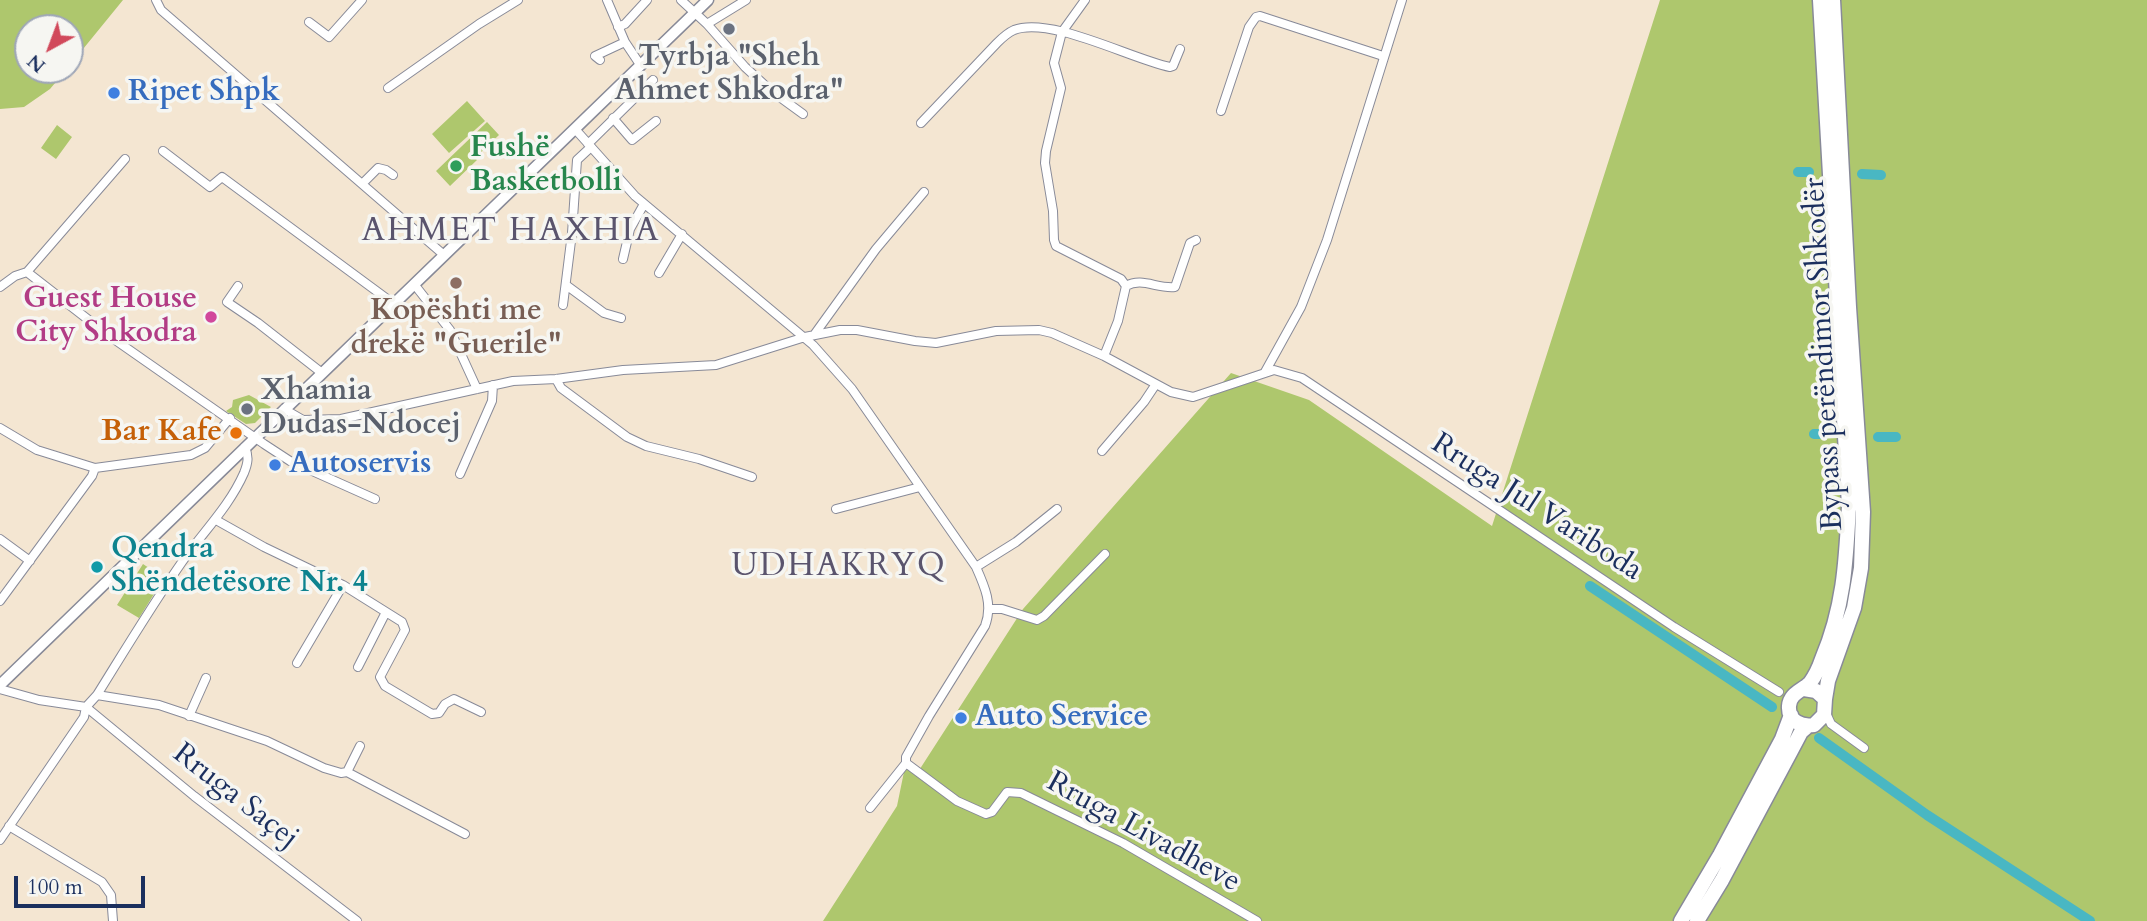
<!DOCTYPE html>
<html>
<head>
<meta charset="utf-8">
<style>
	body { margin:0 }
	#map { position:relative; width:2147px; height:921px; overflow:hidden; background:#f4e6d2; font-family:Cardo,serif }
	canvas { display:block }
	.north { position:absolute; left:14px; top:14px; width:70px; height:70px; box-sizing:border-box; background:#f6f6f2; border:2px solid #9ea6b7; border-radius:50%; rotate:221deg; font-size:19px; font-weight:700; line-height:28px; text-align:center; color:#1b2f5e }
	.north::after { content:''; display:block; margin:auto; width:24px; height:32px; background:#d1495b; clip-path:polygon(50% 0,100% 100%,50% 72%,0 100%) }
	.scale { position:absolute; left:14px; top:876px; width:131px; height:32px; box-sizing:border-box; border:4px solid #1b2f5e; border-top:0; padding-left:9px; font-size:21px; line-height:24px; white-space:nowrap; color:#1b2f5e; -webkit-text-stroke:5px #f6f6f2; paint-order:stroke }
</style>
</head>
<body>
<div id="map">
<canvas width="2147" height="921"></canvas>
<div class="north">N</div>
<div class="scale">100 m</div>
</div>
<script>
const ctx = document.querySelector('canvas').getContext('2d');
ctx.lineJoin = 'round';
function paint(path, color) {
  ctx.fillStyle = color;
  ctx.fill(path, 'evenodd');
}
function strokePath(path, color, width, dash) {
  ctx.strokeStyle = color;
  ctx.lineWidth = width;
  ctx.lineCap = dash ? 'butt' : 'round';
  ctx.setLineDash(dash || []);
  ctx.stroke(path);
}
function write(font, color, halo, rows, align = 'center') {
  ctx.font = font + ' Cardo,serif';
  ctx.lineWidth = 7;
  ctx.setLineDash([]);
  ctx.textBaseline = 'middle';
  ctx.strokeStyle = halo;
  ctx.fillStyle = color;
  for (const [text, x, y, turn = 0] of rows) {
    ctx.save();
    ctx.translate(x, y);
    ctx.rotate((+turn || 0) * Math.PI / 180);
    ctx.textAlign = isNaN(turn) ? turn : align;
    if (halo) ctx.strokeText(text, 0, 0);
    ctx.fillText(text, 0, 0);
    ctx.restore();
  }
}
const green = new Path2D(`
	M0 0H123L70 65V28H28V70H66L50 89 24 107 0 109Z
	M1660 0H2147V921H823L897 806 905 767 916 775 1023 609 1231 373 1309 400 1492 526Z
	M467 101 485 121 449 153 432 134Z
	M487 122 499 135 475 158 477 160 450 186 436 171Z
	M57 125 72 137 56 159 41 148Z
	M249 395 271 407 255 423 246 424 226 411 232 407 233 400Z
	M143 564 164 578 139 618 117 605Z`);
const canal = new Path2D(`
	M1798 172H1809
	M1862 174 1881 175
	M1814 434H1825
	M1878 437H1896
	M1590 586 1772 707
	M1819 738 1927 815 2090 921`);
const minor = new Path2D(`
	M156 0 161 10 444 255
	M607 0 625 42 641 66
	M681 0 707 24 745 67 770 90 803 114
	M1085 0 1062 32 1054 63 1061 88 1046 151 1045 163 1053 211 1054 240 1056 246 1121 279 1126 286 1118 321 1104 356
	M309 22 329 37 362 0
	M707 24 746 0
	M618 27 625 24 647 0
	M600 60 595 56 625 42
	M388 88 479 24 518 0
	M1221 111 1249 27 1256 17 1260 16 1383 56
	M613 118 632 140 656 121
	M921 123 997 43C1002 38 1007 33 1014 30 1051 16 1131 59 1170 67L1173 66 1180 49
	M575 129 635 196 813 345 852 389 976 567C985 587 993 605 985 626L929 716 906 757V763L870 808
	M588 144 653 80
	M163 151 210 187 222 177 394 304
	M362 184 378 168 386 170 393 175
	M623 259 630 229 644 204
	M27 272 108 335 264 444 290 461 375 499
	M27 272 125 159
	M659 273 682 234
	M414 284 450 330 477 389
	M566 285 604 313 621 318
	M238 286 227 302 258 323 322 373
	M1126 286C1142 277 1157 289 1175 287L1190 243 1196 240
	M0 287 15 276 27 272
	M563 305 572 233 577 160 591 147
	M814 335 876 249 924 192
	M1265 372 1301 307 1327 240 1402 0
	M556 379 561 388 627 437 646 446 699 459 752 477
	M284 409 303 420 341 419 513 381 556 379 623 370 716 365 805 337 840 330H857L915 341 936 343 996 331 1039 330 1052 333 1104 356 1171 392 1193 397 1274 370 1302 378 1674 627 1779 692
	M0 428 37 450 95 468 191 455 205 448 230 418
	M1102 451 1144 402 1156 384
	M460 474 492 401 493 385
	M836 509 920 487
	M216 520 264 547 343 585 402 622 405 630 380 677 385 686 432 714 439 713 445 704 454 699 481 712
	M0 539 30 561
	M976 567 1016 542 1057 509
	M0 601 92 476 95 468
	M990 609H1002L1037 620 1044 616 1105 554
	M297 663 343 585
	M358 667 386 612
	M0 689 39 700 86 707 194 796 357 921
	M97 695 159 705 267 741 324 768 341 773 347 772 360 746
	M1826 713 1831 724 1864 748
	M189 716 206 678
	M906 763 957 801 986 814 992 812 1007 792 1021 793 1123 843 1257 921
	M347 772 465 834
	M9 826 102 882 111 895 113 921
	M0 840 84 717 86 707 97 695C125 650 152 605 182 562 203 532 229 507 244 473 248 463 249 457 245 447`);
const secondary = new Path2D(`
	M0 685 708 0`);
const trunk = new Path2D(`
	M1804 689 1816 691 1825 699 1824 715 1814 725C1801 727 1788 721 1789 706 1790 693 1802 691 1810 683 1815 676 1819 668 1822 659 1844 607 1846 562 1849 506L1820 0
	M1825 699 1828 681 1854 608 1861 568 1863 512 1849 307 1833 0
	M1681 921 1720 855 1782 739 1791 715
	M1697 921 1722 880 1791 751 1801 732 1808 726`);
const markers = [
	[729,29,7,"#6b7280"],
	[114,93,7,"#3f7fe0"],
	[456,166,7,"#2e9e5b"],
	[456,283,7,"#8d6e63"],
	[211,317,7,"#d1479c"],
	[247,409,7,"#6b7280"],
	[236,433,7,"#e8710a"],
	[275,465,7,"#3f7fe0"],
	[97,567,7,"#0f9aa8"],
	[961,718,7,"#3f7fe0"]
];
const worshipNames = [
	["Tyrbja \"Sheh",729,58],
	["Ahmet Shkodra\"",729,92],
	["Xhamia",261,392,"left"],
	["Dudas-Ndocej",261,426,"left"]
];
const shopNames = [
	["Ripet Shpk",128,93],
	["Autoservis",289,465],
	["Auto Service",975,718]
];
const leisureNames = [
	["Fushë",470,149],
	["Basketbolli",470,183]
];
const hotelNames = [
	["Guest House",197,300],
	["City Shkodra",197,334]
];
const educationNames = [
	["Kopështi me",456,312],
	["drekë \"Guerile\"",456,346]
];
const streetNames = [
	["Bypass perëndimor Shkodër",1825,354,-93],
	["Rruga Jul Variboda",1536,508,33],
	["Rruga Saçej",235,797,38],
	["Rruga Livadheve",1143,833,29]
];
const foodNames = [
	["Bar Kafe",222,433]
];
const cultureNames = [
	["Qendra",111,550],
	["Shëndetësore Nr. 4",111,584]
];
const neighbourhoodNames = [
	["UDHAKRYQ",839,568]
];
const quarterNames = [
	["AHMET HAXHIA",511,232]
];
paint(green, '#aec76d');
strokePath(canal, '#49b7c3', 10);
strokePath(minor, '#888a98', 10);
strokePath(secondary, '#888a98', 13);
strokePath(trunk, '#888a98', 17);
strokePath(minor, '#fff', 8);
strokePath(secondary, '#fff', 10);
strokePath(trunk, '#fff', 14);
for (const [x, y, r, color] of markers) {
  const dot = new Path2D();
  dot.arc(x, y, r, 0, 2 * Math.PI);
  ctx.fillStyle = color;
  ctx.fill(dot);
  strokePath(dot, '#f6f6f2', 2.5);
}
write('bold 30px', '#5b616d', '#f6f6f2', worshipNames);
write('bold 30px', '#366cbe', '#f6f6f2', shopNames, 'left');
write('bold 30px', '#27864d', '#f6f6f2', leisureNames, 'left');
write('bold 30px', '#b23c85', '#f6f6f2', hotelNames, 'right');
write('bold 30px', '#785e54', '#f6f6f2', educationNames);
write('30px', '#1b2f5e', '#f6f6f2', streetNames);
write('bold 30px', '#c56008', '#f6f6f2', foodNames, 'right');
write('bold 30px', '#0d838f', '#f6f6f2', cultureNames, 'left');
ctx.letterSpacing = '2px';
write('32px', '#5a546d', '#f6f6f2', neighbourhoodNames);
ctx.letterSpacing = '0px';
ctx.letterSpacing = '2px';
write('33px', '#5a546d', '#f6f6f2', quarterNames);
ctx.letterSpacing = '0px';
</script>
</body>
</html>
